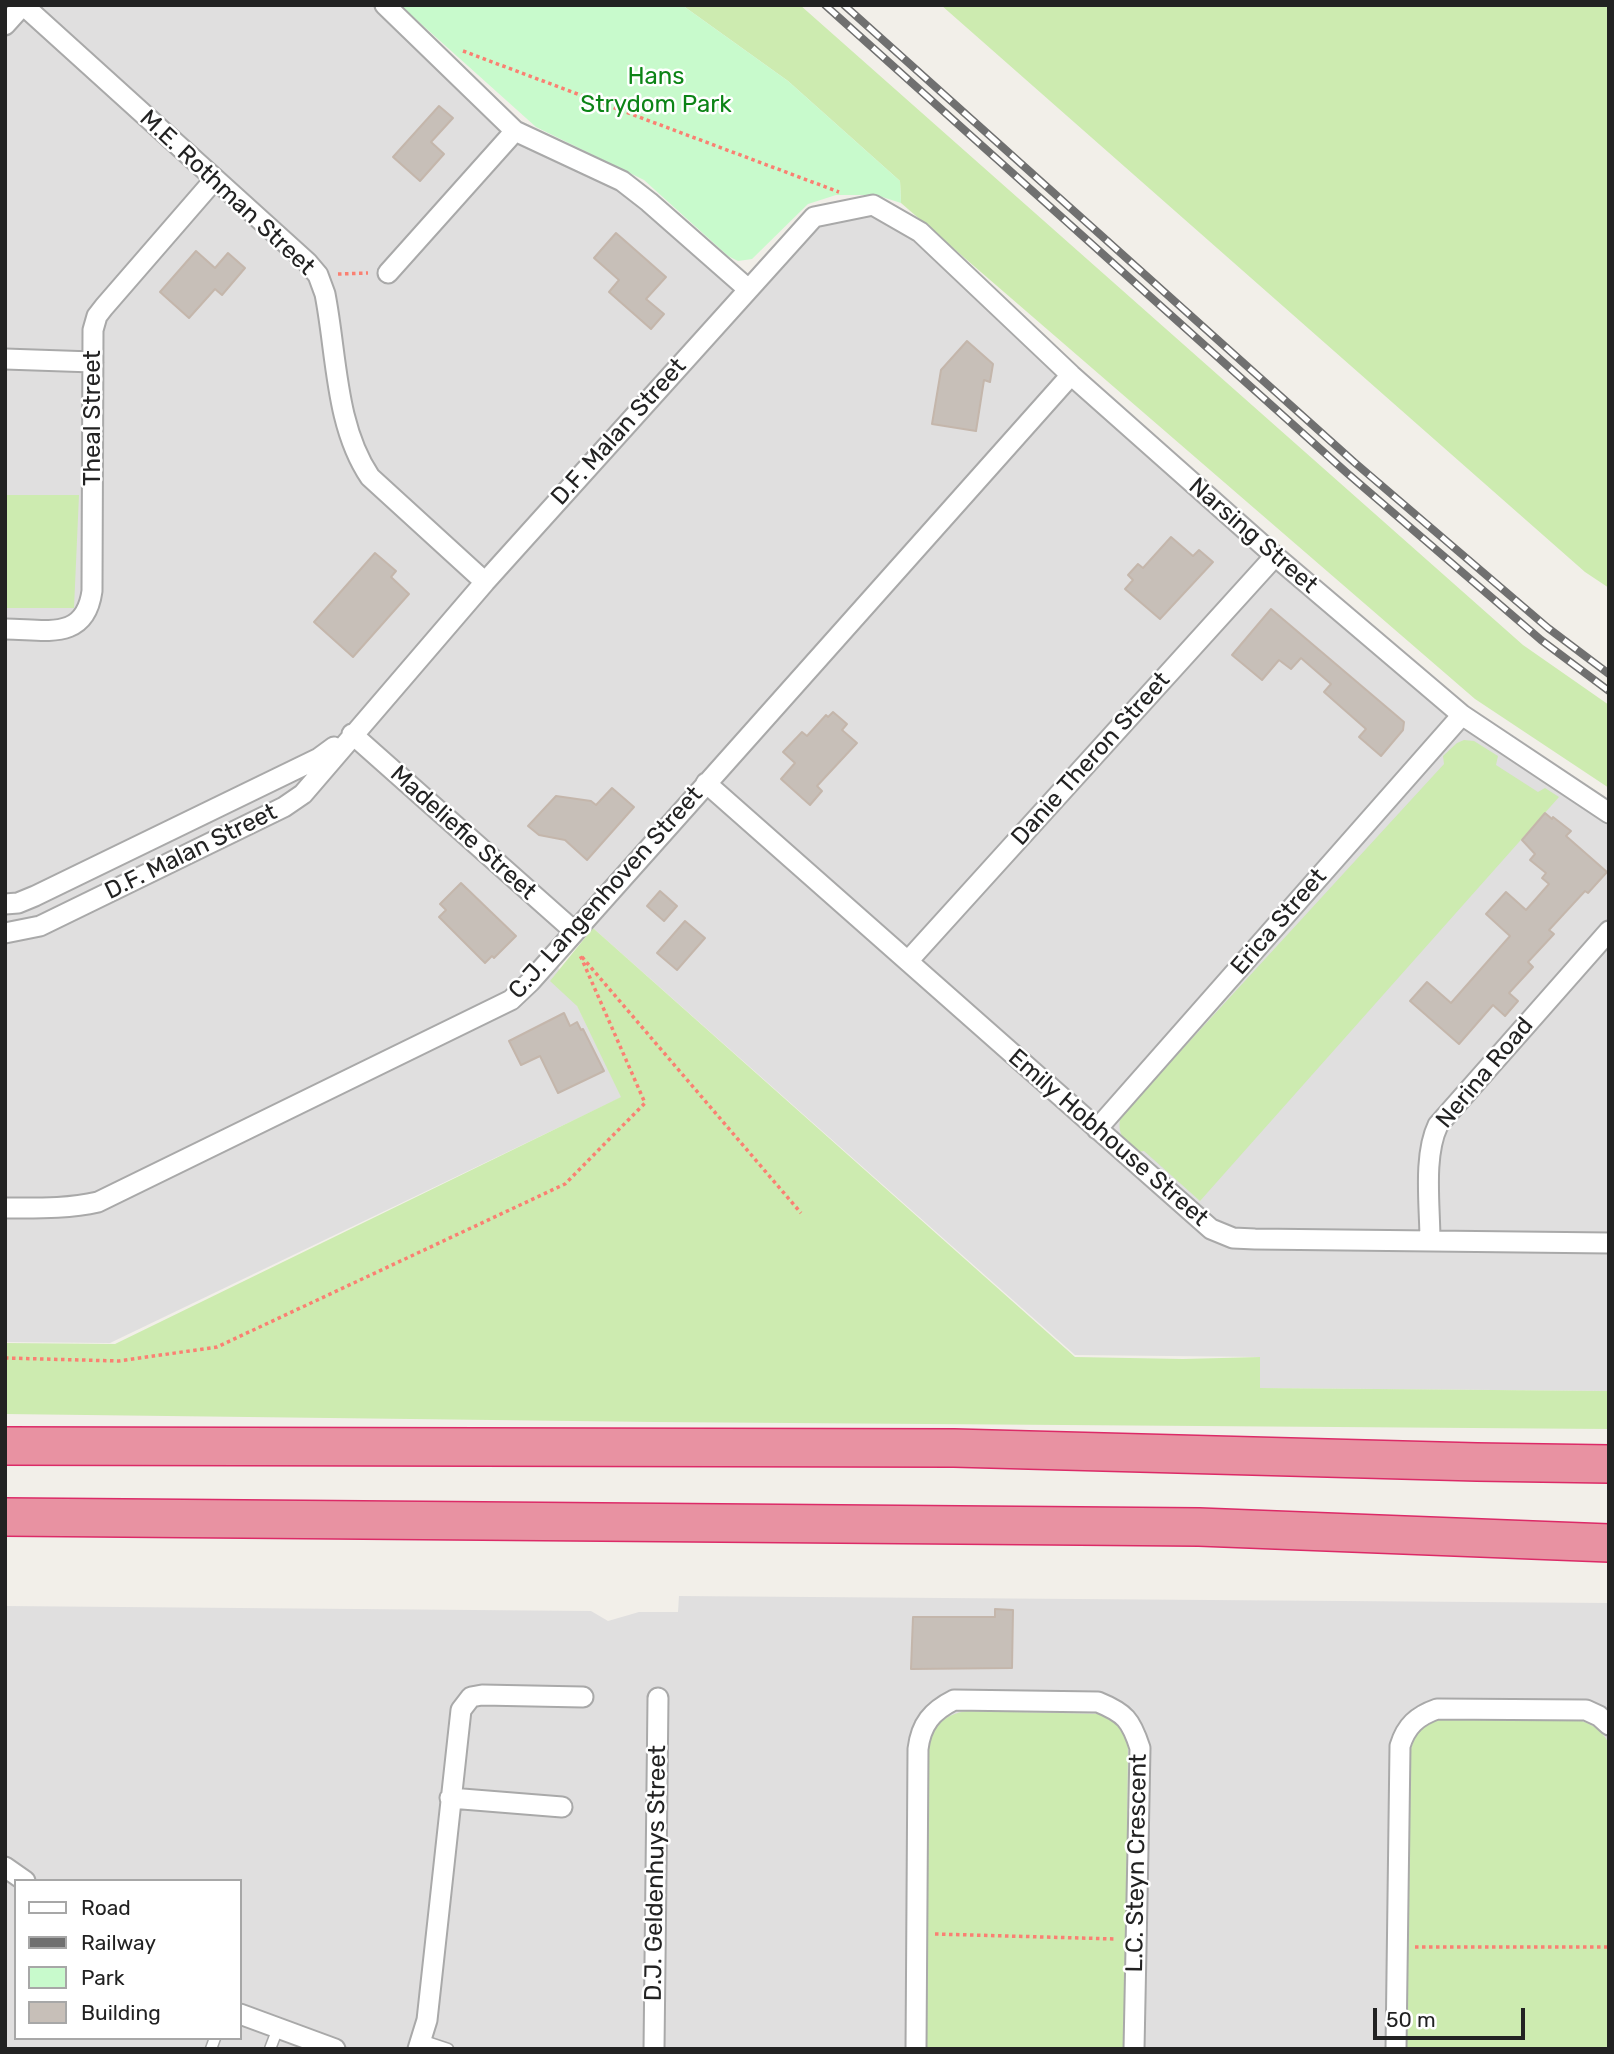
<!DOCTYPE html>
<html>
<head>
<meta charset="utf-8">
<style>
	body { margin:0 }
	#map { position:relative; width:1614px; height:2054px; overflow:hidden; background:#f2efe9; font-family:Rubik,sans-serif }
	canvas { display:block }
	.frame { position:absolute; inset:0; border:7px solid #222; pointer-events:none }
	.legend { position:absolute; left:14px; top:1879px; width:228px; height:161px; box-sizing:border-box; background:#fff; border:2px solid #a7a7a7; margin:0; padding:9px 12px; list-style:none; font-size:21px; color:#222 }
	.legend li { display:flex; align-items:center; gap:14px; height:35px }
	.legend b { width:35px; border:2px solid #a7a7a7 }
	.scale { position:absolute; left:1373px; top:2008px; width:152px; height:32px; box-sizing:border-box; border:4px solid #222; border-top:0; padding-left:9px; font-size:21px; line-height:24px; white-space:nowrap; color:#222; -webkit-text-stroke:5px #fff; paint-order:stroke }
</style>
</head>
<body>
<div id="map">
<canvas width="1614" height="2054"></canvas>
<div class="frame"></div>
<ul class="legend">
<li><b style="height:9px;background:#fff"></b>Road</li>
<li><b style="height:9px;background:#707070"></b>Railway</li>
<li><b style="height:19px;background:#c8facc"></b>Park</li>
<li><b style="height:19px;background:#c7bfb8"></b>Building</li>
</ul>
<div class="scale">50 m</div>
</div>
<script>
const ctx = document.querySelector('canvas').getContext('2d');
ctx.lineJoin = 'round';
function paint(path, color) {
  ctx.fillStyle = color;
  ctx.fill(path, 'evenodd');
}
function strokePath(path, color, width, dash) {
  ctx.strokeStyle = color;
  ctx.lineWidth = width;
  ctx.lineCap = dash ? 'butt' : 'round';
  ctx.setLineDash(dash || []);
  ctx.stroke(path);
}
function write(font, color, halo, rows, align = 'center') {
  ctx.font = font + ' Rubik,sans-serif';
  ctx.lineWidth = 5;
  ctx.setLineDash([]);
  ctx.textBaseline = 'middle';
  ctx.strokeStyle = halo;
  ctx.fillStyle = color;
  for (const [text, x, y, turn = 0] of rows) {
    ctx.save();
    ctx.translate(x, y);
    ctx.rotate((+turn || 0) * Math.PI / 180);
    ctx.textAlign = isNaN(turn) ? turn : align;
    if (halo) ctx.strokeText(text, 0, 0);
    ctx.fillText(text, 0, 0);
    ctx.restore();
  }
}
const residential = new Path2D(`
	M5 5H384L515 134 621 183 749 291 815 219 855 209 900 221 1461 717 1609 814V1391L1259 1388 1260 1357 1075 1355 585 921 553 957 622 1097 110 1343 5 1342Z
	M679 1596 1609 1603V2049H5V1606L591 1611 608 1621 639 1612H678ZM16 1881H240V2038H16Z`);
const grass = new Path2D(`
	M682 5H800L1523 645 1609 705V788L1475 699 901 203 900 181 788 81Z
	M941 5H1609V588L1585 572Z
	M5 495H79L74 608H5Z
	M1464 740 1474 741 1498 756 1496 765 1538 792 1545 788 1559 797 1200 1201 1144 1151 1137 1152C1124 1141 1116 1133 1121 1116L1444 764 1443 756 1457 743Z
	M593 928 1075 1357 1183 1359 1260 1357V1388L1609 1391V1429L654 1422 5 1414V1343L115 1344 621 1097 577 1006 550 981Z
	M967 1711 1102 1714 1119 1725 1128 1740 1125 2049H924L927 1748C932 1726 945 1714 967 1711Z
	M1443 1718 1573 1719C1589 1722 1602 1729 1609 1744L1607 2049H1405L1410 1755C1413 1735 1423 1723 1443 1718Z`);
const park = new Path2D(`
	M400 5H682L788 81 900 181 901 203 876 195H836L808 204 752 259 738 261 728 256 644 180 536 127Z`);
const building = new Path2D(`
	M439 106 453 118 431 142 444 154 420 181 393 157Z
	M616 233 666 277 646 299 664 314 651 329 609 292 619 280 594 258Z
	M196 251 215 268 228 253 245 268 222 295 215 289 189 318 160 292Z
	M967 341 993 364 990 382 984 380 976 431 932 424 941 370Z
	M1171 537 1193 556 1199 550 1213 562 1160 619 1125 589 1133 580 1128 575 1138 564 1143 568Z
	M375 553 396 571 391 577 409 594 353 657 314 622Z
	M1271 609 1404 722 1403 730 1381 756 1359 737 1366 729 1324 692 1331 684 1301 658 1291 669 1279 660 1262 680 1232 655Z
	M833 712 847 724 842 730 857 743 817 786 822 791 810 805 781 779 795 763 783 752 802 732 807 736 826 715 828 717Z
	M612 788 634 807 587 860 565 840 539 835 528 826 556 796 591 801 596 805Z
	M1545 813 1552 819 1553 817 1571 831 1566 836 1607 872 1588 893 1585 891 1549 930 1554 934 1528 962 1533 967 1509 993 1518 1001 1505 1016 1493 1005 1459 1044 1410 1001 1427 982 1451 1003 1510 936 1486 914 1506 892 1526 910 1549 884 1542 878 1546 873 1530 860 1535 854 1522 840Z
	M461 883 516 936 494 958 492 956 485 963 439 917 446 910 440 904Z
	M660 891 677 906 664 921 647 906Z
	M685 921 705 938 677 970 657 953Z
	M564 1013 570 1026 577 1022 581 1030 583 1029 604 1071 558 1093 540 1056 521 1065 509 1041Z
	M995 1609 1013 1610 1012 1668 911 1669 913 1617H995Z`);
const path = new Path2D(`
	M463 51 839 192
	M338 274 368 273
	M582 957 801 1213
	M5 1358 119 1361 217 1347 565 1184 645 1103 580 955
	M935 1934 1116 1939
	M1415 1947H1609`);
const lane = new Path2D(`
	M421 2040 448 2049
	M211 2049 215 2038
	M270 2049 278 2028`);
const street = new Path2D(`
	M385 5 515 131 622 181 649 202 748 289
	M5 25 23 5 307 262 318 275 325 294C337 355 335 425 370 477L485 582
	M388 273 515 131
	M5 359 93 362
	M5 629C45 629 85 642 92 591L93 330 97 316 104 307 215 179
	M352 734 574 931
	M706 783 1211 1229 1233 1238 1255 1239 1609 1243
	M5 904 18 903 35 896 319 758 334 747
	M5 933 40 926 284 807 303 794 485 582 814 217 873 205 920 232 1071 375 1275 556 1462 715 1609 813
	M908 961 1275 556
	M1097 1129 1462 715
	M5 1208C37 1208 68 1209 98 1202L511 1000 530 982 1071 375
	M1430 1241C1430 1206 1423 1156 1438 1125L1609 931
	M450 1798 562 1807
	M5 1867 25 1881
	M240 2014 335 2049
	M418 2049 427 2020 461 1710 471 1697 482 1695 583 1697
	M654 2049 658 1698
	M916 2049 918 1749C921 1724 932 1711 954 1700L1098 1702C1125 1713 1131 1720 1140 1748L1134 2049
	M1396 2049 1400 1746C1406 1726 1417 1716 1437 1709L1586 1710 1599 1716 1609 1725`);
const highway = new Path2D(`
	M5 1446 954 1448 1477 1462 1609 1464
	M5 1517 1199 1527 1609 1543`);
const rail = new Path2D(`
	M825 5 1347 473 1541 640 1609 691
	M844 5 1354 462 1548 628 1609 674`);
const parkNames = [
	["Hans",656,77],
	["Strydom Park",656,105]
];
const streetNames = [
	["M.E. Rothman Street",227,193,43],
	["Theal Street",93,418,-90],
	["D.F. Malan Street",619,432,-48],
	["Narsing Street",1253,536,41],
	["Danie Theron Street",1091,759,-48],
	["Madeliefie Street",463,833,42],
	["D.F. Malan Street",191,852,-26],
	["C.J. Langenhoven Street",606,893,-48],
	["Erica Street",1279,922,-49],
	["Nerina Road",1485,1073,-50],
	["Emily Hobhouse Street",1108,1138,41],
	["L.C. Steyn Crescent",1137,1863,-89],
	["D.J. Geldenhuys Street",656,1873,-89]
];
paint(residential, '#e0dfdf');
paint(grass, '#cdebb0');
paint(park, '#c8facc');
paint(building, '#c7bfb8');
strokePath(building, '#c4b6ab', 2);
strokePath(lane, '#a9a9a9', 13);
strokePath(street, '#a9a9a9', 23);
strokePath(highway, '#dc2a67', 40);
strokePath(path, '#fa8072', 3.5, [3.5, 3.5]);
strokePath(lane, '#fff', 10);
strokePath(street, '#fff', 19);
strokePath(highway, '#e892a2', 37);
strokePath(rail, '#707070', 8);
strokePath(rail, '#fff', 5, [16]);
write('24px', '#0c8416', '#fff', parkNames);
write('24px', '#222', '#fff', streetNames);
</script>
</body>
</html>
